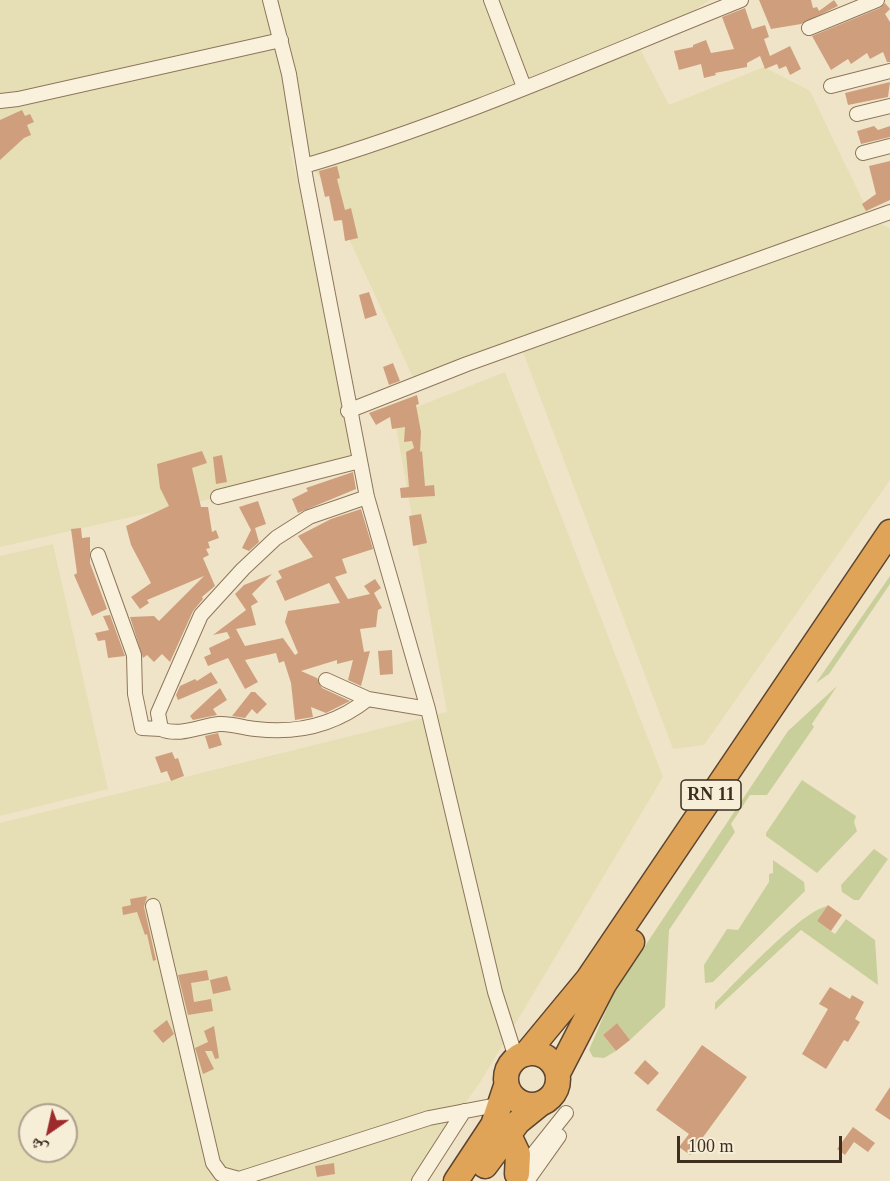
<!DOCTYPE html>
<html>
<head>
<meta charset="utf-8">
<style>
	body { margin:0 }
	#map { position:relative; width:890px; height:1181px; overflow:hidden; background:#f0e4c8; font-family:"Times New Roman","Noto Naskh Arabic",serif }
	canvas { display:block }
	.north { position:absolute; left:18px; top:1103px; width:60px; height:60px; box-sizing:border-box; background:#f7eed8; border:2px solid #ada18e; border-radius:50%; rotate:214deg; font-size:16px; font-weight:700; line-height:24px; text-align:center; color:#3d2e20 }
	.north::after { content:''; display:block; margin:auto; width:21px; height:27px; background:#9e2a2b; clip-path:polygon(50% 0,100% 100%,50% 72%,0 100%) }
	.scale { position:absolute; left:677px; top:1136px; width:165px; height:27px; box-sizing:border-box; border:3px solid #3d2e20; border-top:0; padding-left:8px; font-size:18px; line-height:21px; white-space:nowrap; color:#3d2e20; -webkit-text-stroke:4px #f7eed8; paint-order:stroke }
</style>
</head>
<body>
<div id="map">
<canvas width="890" height="1181"></canvas>
<div class="north">ش</div>
<div class="scale">100 m</div>
</div>
<script>
const ctx = document.querySelector('canvas').getContext('2d');
ctx.lineJoin = 'round';
function paint(path, color) {
  ctx.fillStyle = color;
  ctx.fill(path, 'evenodd');
}
function strokePath(path, color, width, dash) {
  ctx.strokeStyle = color;
  ctx.lineWidth = width;
  ctx.lineCap = dash ? 'butt' : 'round';
  ctx.setLineDash(dash || []);
  ctx.stroke(path);
}
function write(font, color, halo, rows, align = 'center') {
  ctx.font = font + ' "Times New Roman",serif';
  ctx.lineWidth = 4.5;
  ctx.setLineDash([]);
  ctx.textBaseline = 'middle';
  ctx.strokeStyle = halo;
  ctx.fillStyle = color;
  for (const [text, x, y, turn = 0] of rows) {
    ctx.save();
    ctx.translate(x, y);
    ctx.rotate((+turn || 0) * Math.PI / 180);
    ctx.textAlign = isNaN(turn) ? turn : align;
    if (halo) ctx.strokeText(text, 0, 0);
    ctx.fillText(text, 0, 0);
    ctx.restore();
  }
}
const farmland = new Path2D(`
	M0 0H710L639 47 669 105 764 67 810 91 871 218 890 229V480L704 745 673 749 520 344 417 386 321 178 289 145 363 464 0 547Z
	M505 372 663 777 481 1081 410 1181H0V823L447 712 394 416ZM30 1115H66V1151H30Z
	M53 544 108 789 0 816V556Z`);
const green = new Path2D(`
	M890 576V584L829 674 816 683Z
	M837 686 812 724 814 727 767 795H750L731 824 735 832 669 930 665 1007 630 1040 617 1023 603 1035 616 1051 604 1058 593 1057 589 1050 613 994 788 731Z
	M802 780 856 816 854 822 857 831 817 873 766 836V833Z
	M874 849 888 859 859 900H854L842 892 841 885Z
	M773 860 804 882 805 891 713 982 705 983 704 965 727 929 738 930 769 882V874L773 873Z
	M828 906 817 921 835 934 846 919 875 940 878 985 801 930 715 1010V1003C738 980 802 910 828 906Z`);
const building = new Path2D(`
	M759 0H811L813 8 817 7 819 11 834 0 838 6 801 24 771 29Z
	M885 3 890 9 885 14 890 22V62H887L883 52 870 59 867 53 851 64 848 59 831 70 812 36 880 8Z
	M745 8 752 29 765 25 769 37 764 39 770 56 790 46 801 69 790 75 786 66 779 69 777 64 765 69 760 56 747 63V67L715 73 716 75 704 78 701 64 679 70 674 51 693 47V45L706 40 711 53 734 49 722 17Z
	M890 82 888 97 848 105 845 93Z
	M22 110 25 116 30 114 34 122 27 125 31 135 24 138 0 160V120Z
	M874 126 878 130 890 126V137L861 144 857 131Z
	M890 161V200L866 211 862 204 876 194 869 166Z
	M337 166 340 178 337 179 345 210 351 208 358 238 345 241 342 220 334 221 329 196 325 197 319 171Z
	M369 292 377 315 365 319 359 295Z
	M393 363 400 381 389 385 383 367Z
	M417 395 419 404 416 405 421 432 420 452 422 451 425 486 434 485 435 496 401 498 400 488 409 487 406 452 414 448 412 441 404 442 405 427 392 429 390 417 376 425 369 413Z
	M202 451 207 463 192 468 201 507H208L212 532 216 530 219 538 208 542 210 548 206 549 209 555 203 558 215 586 202 597 203 599 193 611 170 662 162 654 154 662 147 655 143 658 130 617 154 616 159 621 204 576 147 600 149 603 140 609 131 597 151 583 131 545 126 526 169 506 160 488 157 464Z
	M222 455 227 482 216 484 213 457Z
	M353 472 356 489 298 513 292 499 308 491 306 488Z
	M258 501 266 524 255 528 259 542 249 551 242 548 251 530 239 507Z
	M361 509 373 549 342 559 347 573 335 577 348 599 370 594 364 586 375 579 381 588 374 593 382 608 378 610 376 627 360 629 364 652 370 651 361 686 348 680 353 660 337 664V660L301 671 317 678 322 688 350 701 326 713 311 707 313 717 295 720 291 683 284 661 279 663 276 653 245 660 258 682 245 689 228 658 208 666 204 657 211 654 209 648 230 638 227 632 213 635 246 610 235 594 244 585 272 574 252 594 258 602 251 606 256 625 236 629 245 646 283 638 295 655 298 653 285 622 288 611 340 603 329 583 285 601 276 581 282 578 278 571 313 557 298 536 331 519Z
	M421 514 427 543 413 546 409 516Z
	M81 528 82 538 90 537V563L107 609 92 616 74 575 77 573 71 529Z
	M110 615 125 656 108 658 105 640 98 641 95 633 109 630 103 616Z
	M392 650 393 674 380 675 378 651Z
	M211 672 218 683 178 700 176 695 180 686 195 679 197 681Z
	M220 688 227 700 213 709 217 715 193 720 190 716Z
	M251 692H255L267 704 257 714 252 709 245 718 232 716Z
	M218 733 222 745 209 749 205 736Z
	M172 752 175 759 178 758 184 776 171 781 167 771 161 773 155 757Z
	M147 896 144 907 156 960 153 961 147 934 145 935 137 912 123 915 122 907 131 905 130 899Z
	M828 905 842 915 831 931 817 921Z
	M207 970 209 980 191 983 194 1002 211 999 213 1011 188 1015 178 975Z
	M227 976 231 990 213 994 210 980Z
	M830 987 850 999 852 995 864 1002 855 1019 860 1022 848 1042 844 1040 826 1069 802 1054 828 1009 819 1004Z
	M167 1020 174 1034 163 1043 153 1031Z
	M617 1023 630 1040 616 1051 603 1035Z
	M214 1026 219 1058 215 1059 212 1051H205L214 1069 203 1074 195 1048 208 1042 204 1031Z
	M702 1045 747 1077 690 1155 679 1147 689 1134 656 1110Z
	M645 1060 659 1073 648 1085 634 1073Z
	M890 1087V1120L875 1110Z
	M853 1127 875 1143 868 1152 854 1142 845 1155 837 1149Z
	M334 1163 335 1174 317 1177 315 1166Z`);
const street = new Path2D(`
	M270 0 289 74 306 180 367 497 428 709 495 992 516 1058
	M491 0 524 87
	M809 28 877 0
	M831 86 890 71
	M0 101 18 99 281 40
	M857 114 890 106
	M863 153 890 146
	M304 166C453 122 597 58 741 0
	M348 411 467 364 890 212
	M218 497 360 461
	M367 497 309 517 276 538 243 569 201 615 158 713 161 729C179 737 200 726 219 724 231 723 244 728 256 729 297 734 335 725 368 699L428 709
	M98 555 134 655 135 694 142 728 161 729
	M326 680 368 699
	M153 906 213 1163 221 1174 239 1179 429 1118 502 1104
	M519 1172 566 1113
	M419 1181 464 1111
	M527 1181 559 1136`);
const highway = new Path2D(`
	M506 1079a26 26 0 1 1 52 0a26 26 0 1 1-52 0Z
	M526 1054 588 979 890 532
	M558 1073 604 984 632 942
	M508 1133 518 1154 517 1174
	M485 1166 518 1122 539 1105
	M456 1181 493 1125 506 1086`);
const shields = [
	[711,795,60]
];
const shieldNames = [
	["RN 11",711,795]
];
paint(farmland, '#e6deb5');
paint(green, '#c9cf9b');
paint(building, '#cf9f7d');
strokePath(street, '#8d765c', 16);
strokePath(highway, '#5b4430', 27);
strokePath(street, '#faf1dc', 14);
strokePath(highway, '#e0a458', 24);
for (const [x, y, w] of shields) {
  const box = new Path2D();
  box.roundRect(x - w / 2, y - 15, w, 30, 4.5);
  ctx.fillStyle = '#f7eed8';
  ctx.fill(box);
  strokePath(box, '#3d2e20', 1.5);
}
write('bold 18px', '#3d2e20', null, shieldNames);
</script>
</body>
</html>
